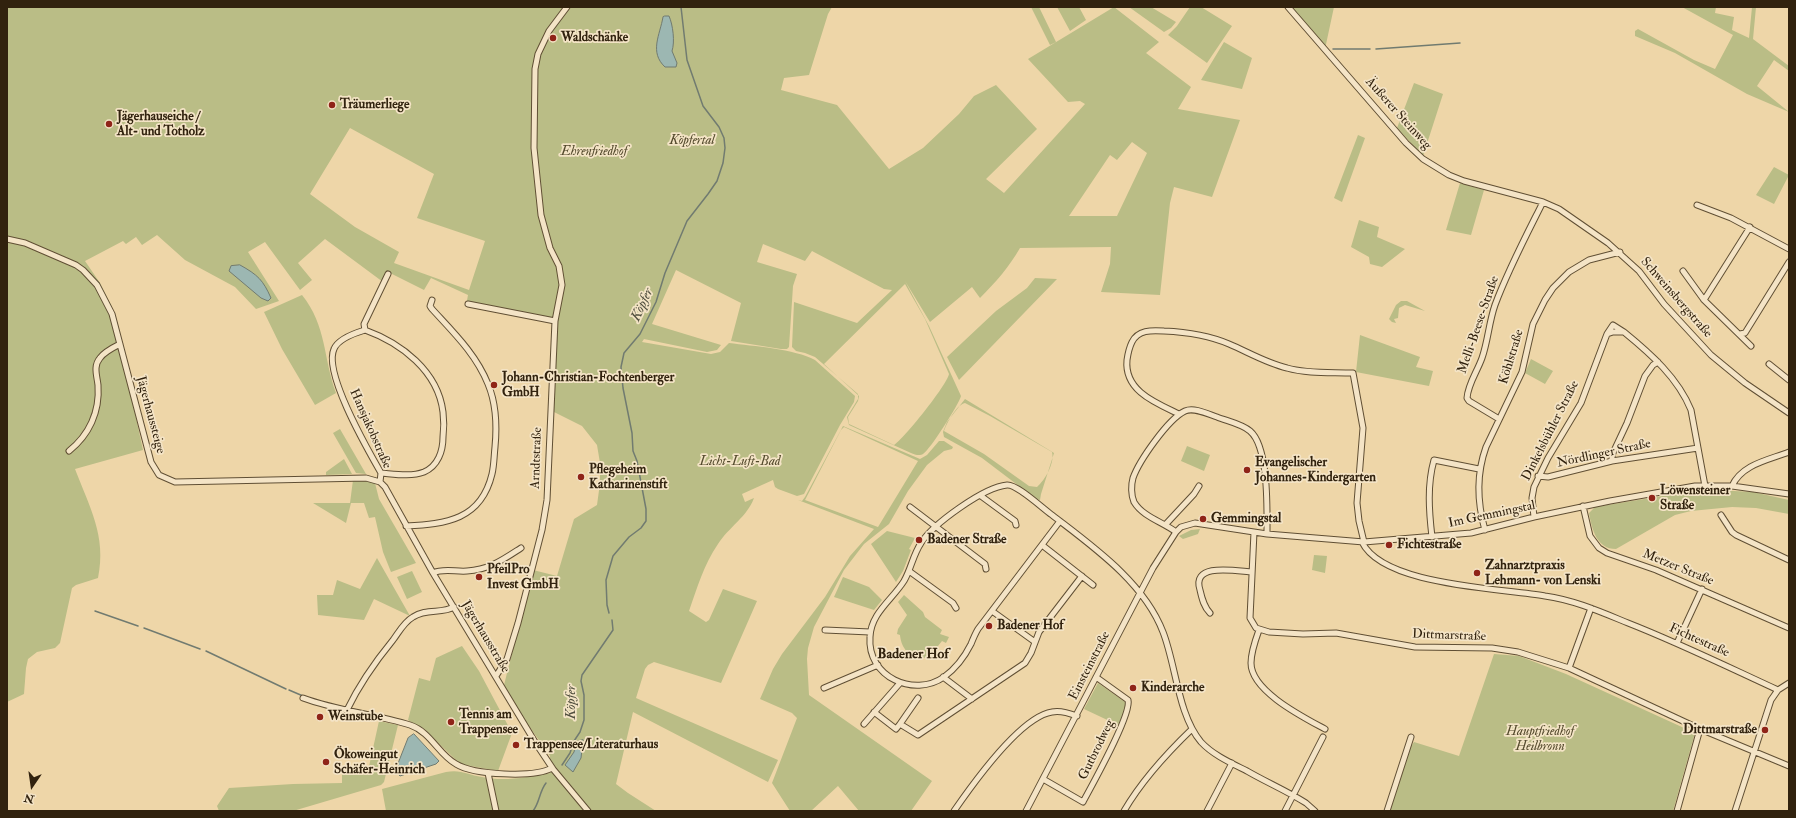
<!DOCTYPE html>
<html>
<head>
<meta charset="utf-8">
<style>
	body { margin:0 }
	#map { position:relative; width:1796px; height:818px; overflow:hidden; background:#eed6a8; font-family:"IM FELL Double Pica",serif }
	canvas { display:block }
	.frame { position:absolute; inset:0; border:8px solid #31220e; pointer-events:none }
	.north { position:absolute; left:12px; top:766px; width:40px; height:40px; -webkit-text-stroke:3px #f4e4c6; paint-order:stroke; rotate:193deg; font-size:11px; font-weight:700; line-height:16px; text-align:center; color:#31220e }
	.north::after { content:''; display:block; margin:auto; width:14px; height:18px; background:#31220e; clip-path:polygon(50% 0,100% 100%,50% 72%,0 100%) }
</style>
</head>
<body>
<div id="map">
<canvas width="1796" height="818"></canvas>
<div class="frame"></div>
<div class="north">N</div>
</div>
<script>
const ctx = document.querySelector('canvas').getContext('2d');
ctx.lineJoin = 'round';
function paint(path, color) {
  ctx.fillStyle = color;
  ctx.fill(path, 'evenodd');
}
function strokePath(path, color, width, dash) {
  ctx.strokeStyle = color;
  ctx.lineWidth = width;
  ctx.lineCap = dash ? 'butt' : 'round';
  ctx.setLineDash(dash || []);
  ctx.stroke(path);
}
function write(font, color, halo, rows, align = 'center') {
  ctx.font = font + ' "IM FELL Double Pica",serif';
  ctx.lineWidth = 3.5;
  ctx.setLineDash([]);
  ctx.textBaseline = 'middle';
  ctx.strokeStyle = halo;
  ctx.fillStyle = color;
  for (const [text, x, y, turn = 0] of rows) {
    ctx.save();
    ctx.translate(x, y);
    ctx.rotate((+turn || 0) * Math.PI / 180);
    ctx.textAlign = isNaN(turn) ? turn : align;
    if (halo) ctx.strokeText(text, 0, 0);
    ctx.fillText(text, 0, 0);
    ctx.restore();
  }
}
const green = new Path2D(`
	M7 7H832L828 14 809 75 784 78 781 90 837 105 889 169 923 148 959 114 974 96 996 85 1037 129 986 179 1004 193 1085 104 1080 101 1068 102 1028 59 1114 7 1159 42 1146 53 1191 87 1178 109 1240 120 1212 197 1174 187 1170 203 1160 295 1101 292 1110 264 1111 247 1020 248C1009 267 996 282 980 298L972 287 930 322 905 281 929 326 961 396C959 404 930 450 923 454 920 456 915 455 911 453L849 425 847 417 858 399V394L815 357 805 353 796 351 792 347 794 302 857 323 892 290 884 289 812 251 805 261 763 244 757 262 797 274 793 286 789 347 787 349H781L731 341 741 303 676 270 652 324 721 345 717 350 707 352 644 339 642 342 711 354 720 352 729 343C753 346 795 349 815 360L855 396 854 402 840 425 804 494 797 496 778 489 775 487 773 480 742 494 745 502 754 498C747 517 729 527 718 544 704 564 697 588 689 611L706 622 709 620 723 589 757 601 721 683 654 662 648 665 645 669 636 698 778 760 768 782 633 712 616 784 628 793 656 811H618L616 810 614 811H386L382 789 446 772C461 769 468 775 482 777 504 782 528 777 550 773V756L503 689 533 570 557 576 574 519 597 505 600 483V463L597 445 582 426 548 409 553 322 466 306 468 295 431 278 424 290 388 272 383 282 325 239 298 263 312 280 300 290 265 242 248 252 279 301 256 309 235 287 185 260 157 235 142 245 136 237 126 244 123 241 85 261 100 283 112 307 143 450 75 469C89 506 107 536 98 578L76 585 72 588 60 643 55 648 37 652 28 659 26 668 24 694 7 702ZM350 128 434 174 417 218 485 241 469 290 394 263 399 252 355 227 310 194ZM1132 142 1147 153 1117 216H1069L1110 155 1117 160ZM905 284 925 319 949 374C947 385 903 440 894 445L849 424 848 417 858 401 859 396 824 364Z
	M1031 7H1039L1056 42 1050 45Z
	M1057 7H1079L1086 20 1070 31Z
	M1129 7H1151L1176 22 1171 28 1164 32Z
	M1190 7H1201L1232 26 1207 63 1168 35 1177 26Z
	M1290 7H1334L1325 49Z
	M1682 7H1716L1715 13 1734 17 1732 30 1749 38 1752 7H1756L1753 39 1789 66V71L1774 60 1757 86 1789 112 1747 94 1675 53 1635 36V31L1638 29 1694 60 1715 69 1733 35Z
	M1224 42 1252 58 1242 89 1201 80Z
	M1414 83 1443 94 1423 156 1397 128Z
	M1358 135 1365 138 1342 202 1334 198Z
	M1774 167 1789 175 1774 204 1756 195Z
	M1460 183 1484 190 1471 235 1446 230Z
	M1359 220 1379 227 1377 237 1405 249 1382 267 1370 264 1369 257 1351 247Z
	M1035 278 1057 279 959 380 947 357 996 311 1027 288Z
	M302 295C327 326 323 358 336 393L315 405 282 349 264 312Z
	M1401 301H1407L1425 311 1405 305 1399 308 1398 318 1394 319 1396 323 1392 322 1389 319 1396 305Z
	M1360 335 1420 357 1416 367 1433 371 1429 386 1356 372Z
	M1531 359 1553 371 1545 384 1525 373Z
	M965 399 1054 453 1041 494 1040 500 1036 499 982 458 944 437 943 432 947 422ZM965 403 990 416 1052 452C1055 463 1045 480 1037 487L1029 486 984 454 944 431C947 423 956 405 965 403Z
	M843 426 920 459 927 455 939 441H944L953 447 952 449 944 451 927 465 908 491 889 524 864 544 844 570 814 627 808 648 807 659 809 695 932 781 911 811H859L838 786 811 811H790L772 783 797 718 792 713 760 699 773 669 782 654 825 597 850 556 874 529 798 500 802 501 805 497ZM844 427 918 461 878 527 805 500 841 430Z
	M340 429 366 474 356 473 333 433Z
	M1187 446 1210 455 1204 471 1181 461Z
	M344 459 352 474 326 475V472Z
	M353 480H364L375 483 379 499 416 563 391 572 383 552 375 517 369 518 364 503H351L346 523 313 503H350Z
	M1715 490 1753 492 1789 500V514L1756 508 1732 507 1691 511 1675 515 1616 549C1597 549 1592 530 1589 513L1595 507 1681 493Z
	M1200 529 1198 534 1183 539 1179 536 1191 530Z
	M887 531 915 538 909 549 911 550 903 571 896 582 871 544Z
	M1314 555 1327 556 1325 573 1312 570Z
	M377 558 410 616 374 599 364 620 318 615 317 595H333L337 580 360 589Z
	M412 571 422 592 407 599 397 577Z
	M843 577 869 587 882 600 874 610 834 597Z
	M904 595 923 612 925 617 942 630 940 634 949 637 946 643 942 641 930 656 929 655 924 658 919 659V656C907 656 901 646 900 635L897 634 898 629 907 615 898 602Z
	M462 646 479 671 512 733 498 771 460 764 429 734 408 720 419 678 430 681 436 658Z
	M1494 654 1519 656 1566 674 1695 733 1673 811H1390L1410 748 1414 742 1459 756Z
	M1098 683 1128 704 1118 725 1084 709Z
	M379 721 398 725 384 782 381 785 293 811H219L217 806 229 788 293 784 342 783V771H368Z`);
const water = new Path2D(`
	M665 16H669C673 25 675 42 672 51L677 63 676 67H665C649 52 660 35 663 17Z
	M240 265C258 275 263 280 271 298L268 301 261 298 229 271 231 266Z
	M414 734 439 761 436 764 400 776 395 771 408 738Z
	M583 740 581 758 573 772 565 765 574 752 576 742Z`);
const stream = new Path2D(`
	M1333 49H1370
	M1376 49 1460 43
	M95 611 138 626
	M609 613 607 605 606 580 613 556 629 537 641 528 646 521V509L637 461 633 451 632 433 623 388 621 367 624 353 640 334 656 302 665 273 687 221 708 194 717 181 723 163 725 148 724 138 719 127 703 106 687 60 681 7
	M144 628 200 649
	M206 651 286 689
	M289 690 303 696
	M562 765 570 753 574 741 580 732 584 720V695L581 681 582 675 613 630 612 620
	M533 811C540 802 539 792 546 783`);
const minor = new Path2D(`
	M1288 7 1406 143 1423 159 1449 175 1464 181 1543 202 1559 209 1608 243 1639 271 1664 304 1711 355 1745 383 1789 413
	M1697 205 1731 218 1789 249
	M7 239 25 243 76 265 83 270 97 285 112 314 151 462 159 475 175 482 366 478 380 482 385 487 433 573 535 742 553 769 588 811
	M1683 271 1704 300 1751 346
	M1704 300 1750 227
	M468 304 555 321
	M365 330C401 343 438 371 443 412 444 420 444 429 443 437 443 451 438 466 424 472 411 477 394 474 381 473
	M365 330C355 333 338 339 334 349 323 373 368 450 381 473L380 482
	M365 330 364 324 388 274
	M1624 332C1651 354 1678 378 1691 410L1705 486
	M1740 334 1745 333 1789 262
	M1769 364 1789 380
	M1179 414C1156 403 1124 391 1127 360 1128 353 1129 348 1132 342 1138 330 1151 330 1164 331 1186 332 1208 335 1229 344 1248 352 1266 363 1287 368 1308 374 1332 372 1353 373L1363 428 1357 503 1359 521 1364 542
	M1499 419 1469 401 1467 398C1468 384 1477 372 1482 358 1488 341 1489 322 1495 305 1508 270 1526 236 1543 202
	M69 451C89 435 100 412 98 385 97 376 93 366 100 358 104 352 114 347 120 344
	M1612 461V455L1627 423 1645 376 1653 365 1658 362
	M1538 476 1548 477 1612 461 1698 448
	M1732 486C1742 464 1769 460 1789 452
	M981 496 1015 521 1016 525
	M1583 506 1590 536 1599 548 1607 553 1656 570 1789 628
	M910 507 985 564 986 569
	M1721 515 1732 532 1736 535 1789 560
	M1534 517 1532 498 1534 487 1548 458 1581 403 1607 334 1613 332H1624L1613 325 1607 334
	M1060 521 978 629C975 634 973 639 971 644 965 656 955 669 944 677 914 698 867 677 870 637 871 613 892 600 904 581 911 569 913 555 921 543 933 524 984 487 1007 485 1017 484 1042 508 1052 515 1092 546 1144 582 1163 632 1176 665 1178 715 1201 742 1213 755 1231 763 1247 771 1266 782 1287 791 1306 803L1315 811
	M1166 524 1194 494 1199 486
	M406 526C446 524 481 520 492 474 494 466 494 456 495 447 497 426 496 403 488 384 476 354 453 332 432 309L430 306 432 300
	M1485 530C1477 502 1476 475 1486 447L1522 372 1533 324 1545 300 1553 288 1569 272 1589 260 1620 252
	M1176 532C1163 522 1143 517 1134 502 1131 495 1131 485 1133 478 1139 461 1168 419 1185 411 1194 407 1208 414 1217 417 1227 421 1242 424 1250 431 1269 447 1267 510 1267 534
	M1254 532 1250 618 1256 628 1269 632 1303 634 1336 633 1415 647 1492 648 1518 652 1569 668 1700 729 1789 766
	M1432 537C1429 511 1427 485 1434 460L1479 469
	M1362 542C1383 586 1501 588 1545 596 1574 600 1601 612 1628 623 1679 643 1728 667 1778 690
	M1042 545 1093 585
	M909 571 953 603 956 608
	M433 573C443 568 456 572 467 571 489 570 504 559 521 548
	M992 611 1035 642
	M1210 613C1204 607 1202 599 1200 590 1191 562 1236 571 1252 572
	M825 630 870 632
	M1259 630C1255 641 1251 652 1251 663 1251 691 1303 717 1325 729
	M1677 643 1702 589
	M1569 668 1591 608
	M496 676 507 659 518 623 542 530 547 500 555 321 562 285 559 266 550 248 541 215 534 148 535 69 538 54 549 31 567 7
	M943 677 972 699
	M824 688 878 665
	M303 698C338 711 375 714 410 725 431 732 438 754 456 764 474 775 534 778 552 768
	M347 710C359 685 375 662 393 640 399 632 404 622 413 617 426 608 442 614 454 607
	M874 712 896 729 900 724 918 735 1025 663 1031 653 1039 632 1082 576
	M864 724 900 683
	M900 724 918 698
	M488 773 496 811
	M1043 779 1083 802C1092 785 1132 714 1128 700L1096 677
	M954 811C972 785 1020 717 1052 712 1060 710 1069 713 1077 716
	M1026 811 1153 568 1176 532 1181 527 1195 523 1267 534 1364 542 1471 533 1534 517 1610 501 1695 486H1732L1789 494
	M1124 811C1142 780 1166 754 1192 729
	M1207 811 1232 763
	M1285 811 1323 737
	M1387 811 1411 737
	M1677 811 1700 729
	M1735 811 1771 700 1778 690 1789 683`);
const markers = [
	[553,38,4,"#8f2418"],
	[332,105,4,"#8f2418"],
	[109,124,4,"#8f2418"],
	[494,385,4,"#8f2418"],
	[1247,470,4,"#8f2418"],
	[581,477,4,"#8f2418"],
	[1652,498,4,"#8f2418"],
	[1203,519,4,"#8f2418"],
	[919,540,4,"#8f2418"],
	[1389,545,4,"#8f2418"],
	[1477,573,4,"#8f2418"],
	[479,577,4,"#8f2418"],
	[989,626,4,"#8f2418"],
	[1133,688,4,"#8f2418"],
	[320,717,4,"#8f2418"],
	[451,722,4,"#8f2418"],
	[1765,730,4,"#8f2418"],
	[516,745,4,"#8f2418"],
	[326,762,4,"#8f2418"]
];
const poiNames = [
	["Waldschänke",561,38],
	["Träumerliege",340,105],
	["Jägerhauseiche /",117,117],
	["Alt- und Totholz",117,132],
	["Johann-Christian-Fochtenberger",502,378],
	["GmbH",502,393],
	["Evangelischer",1255,463],
	["Johannes-Kindergarten",1255,478],
	["Pflegeheim",589,470],
	["Katharinenstift",589,485],
	["Löwensteiner",1660,491],
	["Straße",1660,506],
	["Gemmingstal",1211,519],
	["Badener Straße",927,540],
	["Fichtestraße",1397,545],
	["Zahnarztpraxis",1485,566],
	["Lehmann- von Lenski",1485,581],
	["PfeilPro",487,570],
	["Invest GmbH",487,585],
	["Badener Hof",997,626],
	["Kinderarche",1141,688],
	["Tennis am",459,715],
	["Trappensee",459,730],
	["Weinstube",328,717],
	["Dittmarstraße",1757,730,"right"],
	["Trappensee/Literaturhaus",524,745],
	["Ökoweingut",334,755],
	["Schäfer-Heinrich",334,770]
];
const streetNames = [
	["Äußerer Steinweg",1398,114,48],
	["Schweinsbergstraße",1676,298,49],
	["Melli-Beese-Straße",1479,325,-71],
	["Köhlstraße",1512,357,-73],
	["Jägerhaussteige",150,415,75],
	["Hansjakobstraße",370,429,66],
	["Dinkelsbühler Straße",1551,431,-63],
	["Nördlinger Straße",1604,454,-12],
	["Arndtstraße",537,458,-88],
	["Im Gemmingstal",1492,515,-12],
	["Metzer Straße",1678,568,22],
	["Dittmarstraße",1449,636,2],
	["Jägerhausstraße",485,637,59],
	["Fichtestraße",1699,641,24],
	["Einsteinstraße",1090,666,-63],
	["Gutbrodweg",1097,750,-64]
];
const parkNames = [
	["Köpfertal",692,141],
	["Ehrenfriedhof",594,152],
	["Licht-Luft-Bad",740,462],
	["Hauptfriedhof",1540,732],
	["Heilbronn",1540,747]
];
const waterNames = [
	["Köpfer",643,305,-65],
	["Köpfer",572,702,-90]
];
const neighbourhoodNames = [
	["Badener Hof",913,655]
];
paint(green, '#babd86');
paint(water, '#9cb7b2');
strokePath(water, '#717b70', 1);
strokePath(stream, '#717b70', 1.5);
strokePath(minor, '#604f34', 7);
strokePath(minor, '#f4e4c6', 5);
for (const [x, y, r, color] of markers) {
  const dot = new Path2D();
  dot.arc(x, y, r, 0, 2 * Math.PI);
  ctx.fillStyle = color;
  ctx.fill(dot);
  strokePath(dot, '#f4e4c6', 1.5);
}
write('bold 13px', '#31220e', '#f4e4c6', poiNames, 'left');
write('13px', '#31220e', '#f4e4c6', streetNames);
write('italic 13px', '#53492c', '#f4e4c6', parkNames);
write('italic 14px', '#514f3f', '#f4e4c6', waterNames);
write('bold 14px', '#31220e', '#f4e4c6', neighbourhoodNames);
</script>
</body>
</html>
